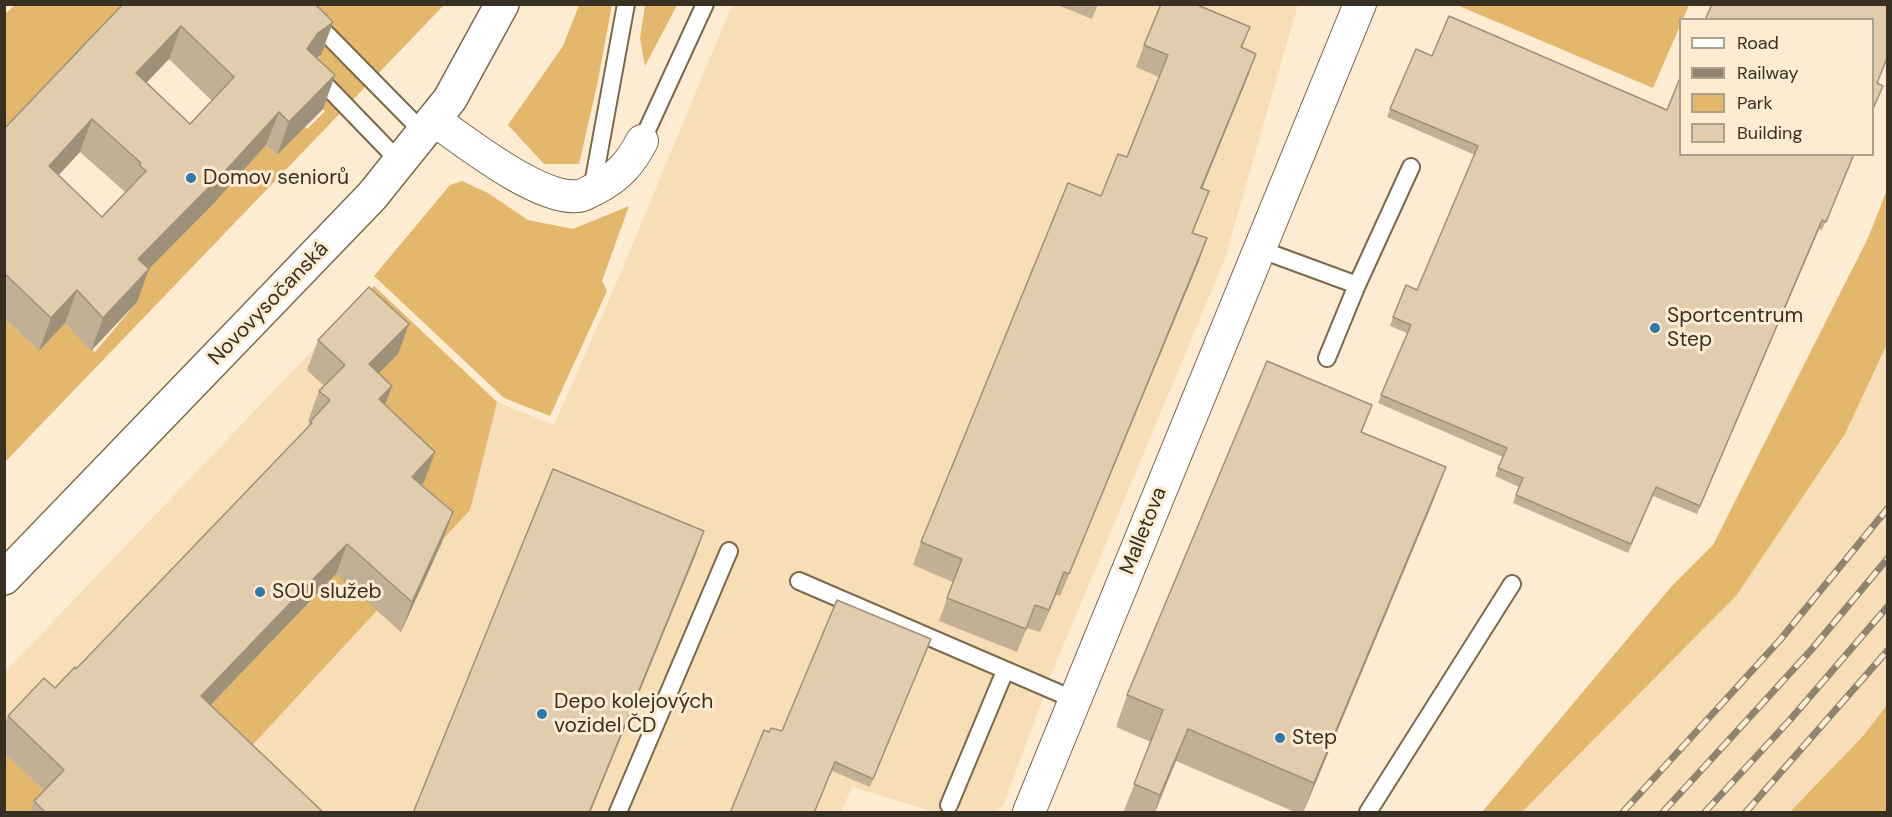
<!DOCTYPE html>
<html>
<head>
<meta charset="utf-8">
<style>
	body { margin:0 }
	#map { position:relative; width:1892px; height:817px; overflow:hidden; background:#fdecd2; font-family:"DM Sans",sans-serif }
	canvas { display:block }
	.frame { position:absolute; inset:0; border:6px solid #383023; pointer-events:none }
	.legend { position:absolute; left:1679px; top:18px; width:195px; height:138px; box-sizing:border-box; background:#fdecd2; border:2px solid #aea18c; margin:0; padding:8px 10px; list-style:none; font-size:18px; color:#383023 }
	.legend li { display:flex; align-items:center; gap:12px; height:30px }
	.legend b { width:30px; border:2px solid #aea18c }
</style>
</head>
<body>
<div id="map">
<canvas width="1892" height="817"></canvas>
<div class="frame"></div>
<ul class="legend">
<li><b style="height:8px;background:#fff"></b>Road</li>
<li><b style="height:8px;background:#908471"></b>Railway</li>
<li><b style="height:16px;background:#e3b76c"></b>Park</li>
<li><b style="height:16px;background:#e1cdad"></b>Building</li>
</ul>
</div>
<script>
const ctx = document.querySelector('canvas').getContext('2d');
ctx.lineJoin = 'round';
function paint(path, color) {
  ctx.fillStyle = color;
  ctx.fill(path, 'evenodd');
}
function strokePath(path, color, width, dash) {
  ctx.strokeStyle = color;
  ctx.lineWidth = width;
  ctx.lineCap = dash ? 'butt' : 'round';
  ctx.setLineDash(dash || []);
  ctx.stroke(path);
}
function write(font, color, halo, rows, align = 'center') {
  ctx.font = font + ' "DM Sans",sans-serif';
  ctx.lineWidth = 6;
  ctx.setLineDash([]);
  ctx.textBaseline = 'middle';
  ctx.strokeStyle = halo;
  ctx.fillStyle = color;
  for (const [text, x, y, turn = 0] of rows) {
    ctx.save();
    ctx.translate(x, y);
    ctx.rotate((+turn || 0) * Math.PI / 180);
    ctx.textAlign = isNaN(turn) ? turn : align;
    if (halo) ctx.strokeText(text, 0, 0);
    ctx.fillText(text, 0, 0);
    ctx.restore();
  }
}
const built = new Path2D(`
	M732 5H1298L1224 261 1053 670 1004 804 995 812H935L852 787 841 812H5L4 673 374 286 497 402 554 425 622 270Z
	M1887 344V705L1863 736 1790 812H1522L1736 596 1845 434Z`);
const green = new Path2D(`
	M15 5H142L5 149 4 15Z
	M268 5H444L5 462 4 318 39 350 65 323 95 352 137 302 126 292C174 242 219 197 266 145L277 155 304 127 307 129 325 111 295 82 321 55Z
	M579 5H612L597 85 579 164H544L508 125 563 46Z
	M645 5H677L645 66 640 38Z
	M1457 5 1689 4V5L1653 88Z
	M462 181 488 193 528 220 573 229 629 206 602 281 607 291 550 416 504 398 374 276 450 185Z
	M1887 190V344L1845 434 1736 596 1522 812H1482L1671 587 1713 545 1868 238Z
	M374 286 497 402 470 510 233 766 167 750 369 429 351 309Z
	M1887 705V812H1790L1863 736Z
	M4 753 53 800 41 812H5Z`);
const service = new Path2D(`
	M297 4 423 132
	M315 74 400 162
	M642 141 705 4
	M592 190 626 4
	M1259 249 1357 285 1327 358
	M1357 285 1411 167
	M799 581 1075 700
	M949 805 1005 671
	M618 812 729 551
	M1368 812 1512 584`);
const minor = new Path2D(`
	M433 119C464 141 540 201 578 196 583 196 590 191 595 189 618 177 630 164 642 141
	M1029 812 1360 4`);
const secondary = new Path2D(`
	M4 578 372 196 450 99 502 4`);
const rail = new Path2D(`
	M1623 812 1780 640 1888 508
	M1663 812 1812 649 1888 558
	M1705 812 1789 721 1888 606
	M1746 812 1888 650`);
const wall = new Path2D(`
	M123 4 333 22 321 55 317 58 335 75 323 109 277 155 266 145 215 202 149 269 137 302 91 351 65 323 39 351 4 318V129ZM169 59 212 101 190 124 147 82ZM80 152 125 192 102 217 58 175Z
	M1055 4H1098L1092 19Z
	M1250 27 1242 48 1256 54 1248 76 1202 188 1209 191 1193 233 1207 238 1199 261 1060 596 1056 595 1040 632 1027 628 1017 652 939 621 953 582 913 565 921 542 1101 196 1127 157 1159 77 1136 67 1144 45Z
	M1432 56 1667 110 1855 154 1822 230 1819 229 1697 514 1653 496 1628 553 1513 503 1519 487 1495 476 1503 457 1378 403 1407 333 1390 326 1393 317 1417 290 1475 155 1387 117 1390 109Z
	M409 324 398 354 379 373 385 404 424 482 422 485 442 542 401 632 336 574 211 705 324 813H30L34 801 44 791 4 753V726L8 716 55 688 76 669 308 428 310 422 308 421 319 391 324 386 307 370 318 340Z
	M1372 405 1362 432 1434 499 1303 813H1297L1176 761 1155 813H1123L1151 742 1116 727 1127 695Z
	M931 639 870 787 832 771 769 732 782 731Z`);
const shadedWall = new Path2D(`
	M333 22 321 55 306 66 307 49 318 33Z
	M181 26 169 59 124 106 136 73Z
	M1256 54 1248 76 1193 211 1201 188Z
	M335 75 323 109 277 155 289 122Z
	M279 112 266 145 215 202 126 292 138 259Z
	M92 119 80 152 37 199 49 166Z
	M1822 220 1819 229 1697 514 1700 506Z
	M1207 238 1199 261 1060 596 1069 574Z
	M149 269 137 302 91 351 103 318Z
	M77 290 65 323 39 351 51 318Z
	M409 324 398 354 358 394 369 364Z
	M392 386 381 416 379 399Z
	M435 452 424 482 401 507 412 477Z
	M1446 467 1434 499 1303 813 1314 783Z
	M453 512 442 542 401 632 412 602Z
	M704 531 696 554 590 813H589Z
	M347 544 336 574 190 726 201 696Z
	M1064 572 1056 595 1040 632 1049 610Z
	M1188 729 1176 761 1154 813 1160 795Z`);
const building = new Path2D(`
	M123 4H315L333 22 318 33 307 49 335 75 289 122 279 112 227 169 138 259 149 269 103 318 77 290 51 318 4 273V129ZM181 26 234 77 190 124 136 73ZM92 119 141 163 139 165 146 171 102 217 49 166Z
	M1161 4H1195L1250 27 1241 47 1256 54 1201 188 1209 191 1192 233 1207 238 1069 574 1064 572 1049 610 1035 605 1026 629 947 598 962 559 921 542 1068 183 1101 196 1118 154 1127 157 1168 55 1144 45Z
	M1712 4H1887V58L1877 83 1883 86 1872 111V20H1705Z
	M1449 16 1667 110 1680 78V154H1854L1826 222 1822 220 1700 506 1656 487 1631 544 1516 495 1523 478 1498 468 1507 448 1381 395 1411 325 1393 317 1406 285 1417 290 1478 146 1390 109 1416 49 1432 56Z
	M369 287 409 324 369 364 392 386 379 399 435 452 412 477 453 512 412 602 347 544 201 696 324 813H46L34 801 64 770 8 716 44 678 55 688 75 667 76 669 312 423 310 422 330 400 319 391 345 365 318 340Z
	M1267 361 1372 405 1361 432 1446 467 1314 783 1188 729 1160 795 1134 784 1163 710 1127 695Z
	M553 469 704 531 589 813H413Z
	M837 600 931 639 873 779 835 762 814 813H730L764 730 769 732 771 728 782 731Z`);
const markers = [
	[191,178,6,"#2c7bac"],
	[1655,328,6,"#2c7bac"],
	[260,592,6,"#2c7bac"],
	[542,714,6,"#2c7bac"],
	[1280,738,6,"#2c7bac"]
];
const poiNames = [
	["Domov seniorů",203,178],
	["Sportcentrum",1667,316],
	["Step",1667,340],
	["SOU služeb",272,592],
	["Depo kolejových",554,702],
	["vozidel ČD",554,726],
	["Step",1292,738]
];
const streetNames = [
	["Novovysočanská",269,304,-46],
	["Malletova",1144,531,-68]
];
paint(built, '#f7deb7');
paint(green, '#e3b76c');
strokePath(service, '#7b694b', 20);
strokePath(minor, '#7b694b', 34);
strokePath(secondary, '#7b694b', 36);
strokePath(service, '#fff', 16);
strokePath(minor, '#fff', 32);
strokePath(secondary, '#fff', 33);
strokePath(rail, '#908471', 7);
strokePath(rail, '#fdecd2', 4.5, [14]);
paint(wall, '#c2b095');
paint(shadedWall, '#9e9079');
paint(building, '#e1cdad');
strokePath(building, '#9e9079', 1.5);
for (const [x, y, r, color] of markers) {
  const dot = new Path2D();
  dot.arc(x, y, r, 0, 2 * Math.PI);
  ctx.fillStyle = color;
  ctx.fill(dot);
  strokePath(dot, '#fdecd2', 2);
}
write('21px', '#383023', '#fdecd2', poiNames, 'left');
write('21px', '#383023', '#fdecd2', streetNames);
</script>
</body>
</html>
